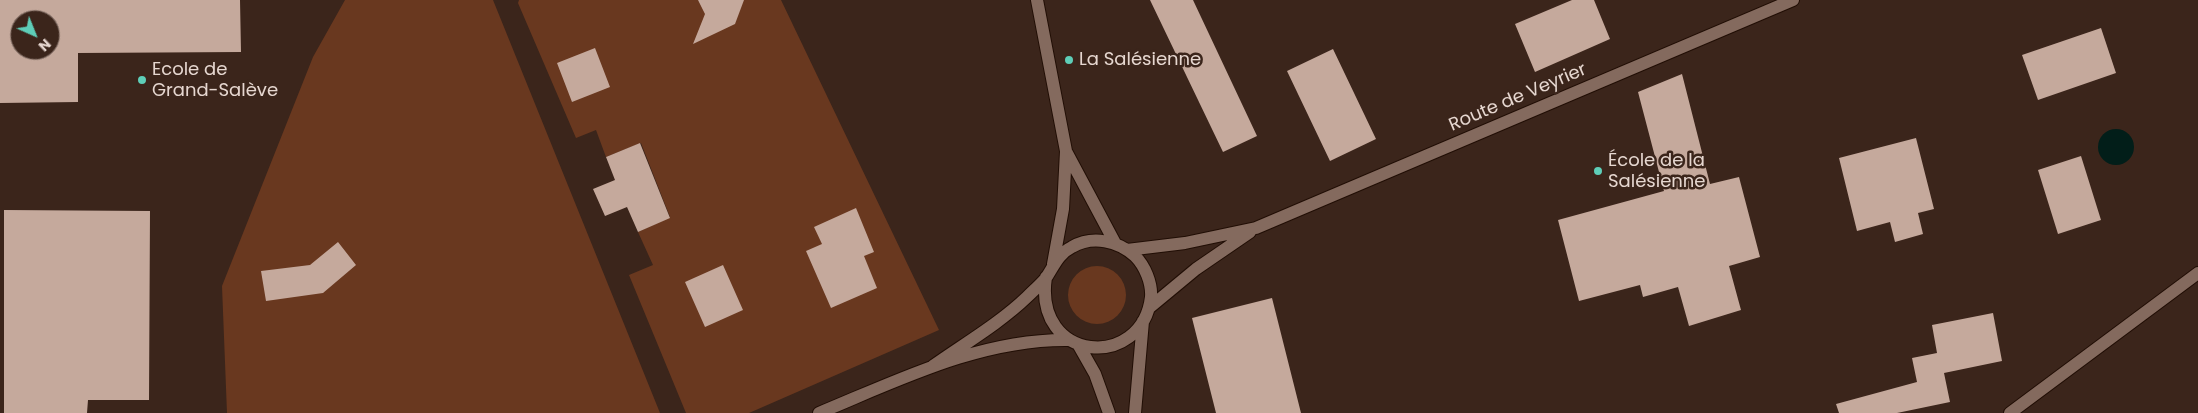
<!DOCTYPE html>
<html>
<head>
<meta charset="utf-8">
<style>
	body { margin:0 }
	#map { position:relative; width:2198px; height:413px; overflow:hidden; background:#3b251b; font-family:Poppins,sans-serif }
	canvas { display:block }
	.north { position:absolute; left:10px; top:10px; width:50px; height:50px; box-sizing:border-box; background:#3b251b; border:1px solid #7f6c63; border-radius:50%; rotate:136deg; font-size:14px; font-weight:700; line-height:20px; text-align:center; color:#e6d7d0 }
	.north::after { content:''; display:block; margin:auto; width:18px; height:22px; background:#5eceb8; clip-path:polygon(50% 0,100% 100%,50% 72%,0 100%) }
</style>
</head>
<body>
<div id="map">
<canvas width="2198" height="413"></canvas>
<div class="north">N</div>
</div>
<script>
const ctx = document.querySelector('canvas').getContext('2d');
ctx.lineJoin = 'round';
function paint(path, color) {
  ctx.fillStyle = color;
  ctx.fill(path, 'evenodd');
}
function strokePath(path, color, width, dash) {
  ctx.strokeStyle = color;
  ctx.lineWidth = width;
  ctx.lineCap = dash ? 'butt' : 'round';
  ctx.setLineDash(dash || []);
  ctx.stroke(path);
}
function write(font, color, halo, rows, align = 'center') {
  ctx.font = font + ' Poppins,sans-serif';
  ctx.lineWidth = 5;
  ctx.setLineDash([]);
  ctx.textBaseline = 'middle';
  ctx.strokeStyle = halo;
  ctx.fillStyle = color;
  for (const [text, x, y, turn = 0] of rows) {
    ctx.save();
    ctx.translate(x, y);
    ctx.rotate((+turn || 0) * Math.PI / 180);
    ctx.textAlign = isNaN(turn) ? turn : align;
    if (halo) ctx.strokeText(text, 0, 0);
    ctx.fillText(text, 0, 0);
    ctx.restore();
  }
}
const green = new Path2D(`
	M345 0H493L660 413H227L222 286 313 57Z
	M519 0H781L939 330 749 413H686L629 275 653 265 638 232 670 217 641 143 606 157 596 130 576 138 518 3Z
	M1068 295a29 29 0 1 1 58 0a29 29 0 1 1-58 0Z`);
const water = new Path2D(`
	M2098 147a18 18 0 1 1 36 0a18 18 0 1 1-36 0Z`);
const building = new Path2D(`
	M0 0H240L241 52 78 53V102L0 103ZM20 20H50V50H20Z
	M698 0H744L735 24 693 44 705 14Z
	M1150 0H1193L1257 136 1223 152Z
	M1572 0H1594L1610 39 1535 72 1515 24Z
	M2101 28 2116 73 2038 100 2022 55Z
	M595 48 610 87 572 102 557 63Z
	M1333 49 1376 139 1330 161 1287 71Z
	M1682 74 1710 184 1739 177 1760 257 1729 266 1741 310 1689 326 1678 287 1643 297 1640 285 1579 301 1558 220 1664 191 1638 92Z
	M1916 138 1934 209 1918 213 1923 234 1895 242 1890 222 1857 231 1839 158Z
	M640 143 670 218 638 232 627 207 605 216 593 189 615 180 606 157Z
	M2081 156 2101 220 2058 234 2038 170Z
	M856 208 874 252 864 256 877 288 831 308 806 251 822 244 814 227Z
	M4 210 150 211 149 400H88L87 413H4Z
	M338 242 356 265 323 293 266 301 261 271 310 265Z
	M723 265 743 310 705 327 685 282Z
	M1272 298 1301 413H1216L1192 318Z
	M1993 313 2002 361 1944 373 1950 402 1897 413H1839L1836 404 1917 382 1912 358 1937 353 1932 325Z`);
const minor = new Path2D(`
	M1037 0 1066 151 1063 209 1053 264
	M1067 153 1115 243
	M1127 250 1185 243 1256 228 1793 0
	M1149 308 1196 269 1250 232
	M1078 344 1095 374 1109 413
	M933 366C964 344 1000 323 1027 297 1033 291 1041 284 1046 278 1054 266 1058 254 1072 247 1093 235 1118 241 1135 256 1145 266 1152 283 1151 297 1142 371 1033 363 1046 277
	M819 413C899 380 980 339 1068 340
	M1135 413 1143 321
	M2010 413 2198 273`);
const markers = [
	[1069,60,5,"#5eceb8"],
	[142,80,5,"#5eceb8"],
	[1598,171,5,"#5eceb8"]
];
const poiNames = [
	["La Salésienne",1079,60],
	["Ecole de",152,70],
	["Grand-Salève",152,91],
	["École de la",1608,161],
	["Salésienne",1608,182]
];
const streetNames = [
	["Route de Veyrier",1518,98,-23]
];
paint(green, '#69381f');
paint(water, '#021e19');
paint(building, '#c5a99c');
strokePath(minor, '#210e05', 14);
strokePath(minor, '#846a5e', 12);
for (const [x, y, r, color] of markers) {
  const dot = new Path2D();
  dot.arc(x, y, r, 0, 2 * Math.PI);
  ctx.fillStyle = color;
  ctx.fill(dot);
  strokePath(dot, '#3b251b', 2);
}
write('18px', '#e6d7d0', '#3b251b', poiNames, 'left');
write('18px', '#e6d7d0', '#3b251b', streetNames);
</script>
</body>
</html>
